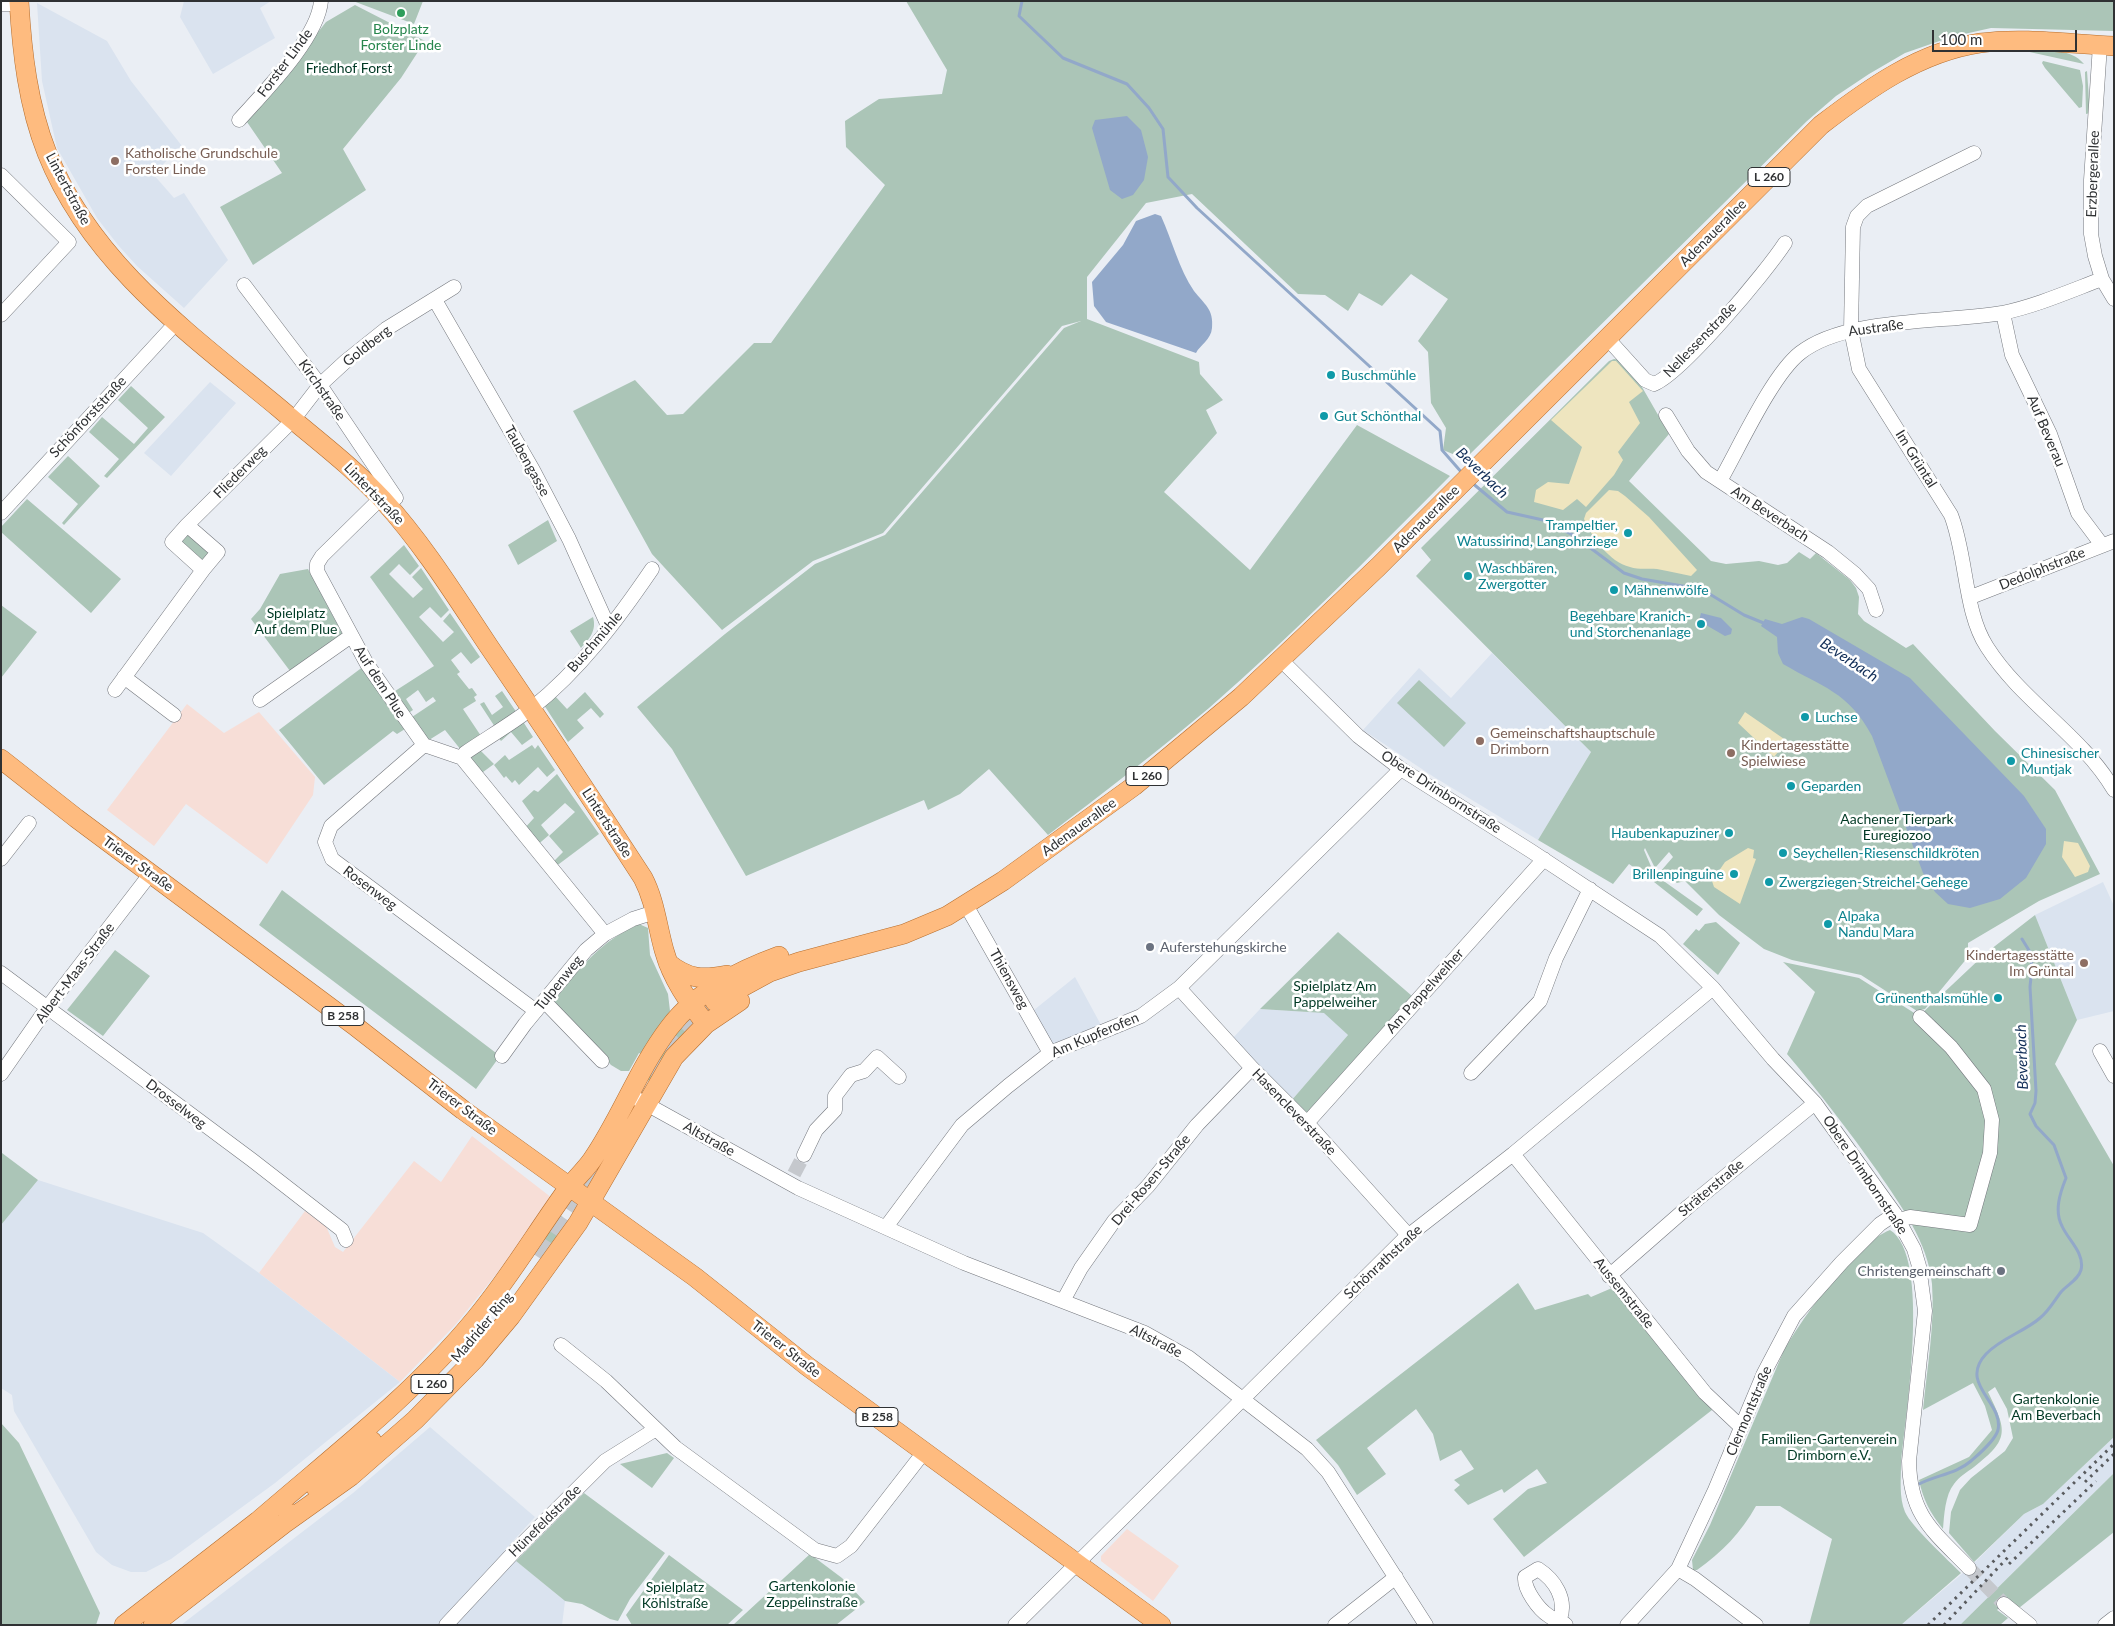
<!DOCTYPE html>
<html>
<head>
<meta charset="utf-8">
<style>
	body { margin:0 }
	#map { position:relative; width:2115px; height:1626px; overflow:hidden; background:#eaeef4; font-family:Lato,sans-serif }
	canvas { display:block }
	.frame { position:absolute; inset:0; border:2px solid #2f3133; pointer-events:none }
	.scale { position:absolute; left:1932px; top:30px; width:145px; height:22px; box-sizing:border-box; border:2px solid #2f3133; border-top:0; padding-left:6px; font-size:15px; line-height:18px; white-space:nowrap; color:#2f3133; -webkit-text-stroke:4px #fff; paint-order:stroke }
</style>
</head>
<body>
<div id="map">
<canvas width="2115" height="1626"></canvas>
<div class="frame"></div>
<div class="scale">100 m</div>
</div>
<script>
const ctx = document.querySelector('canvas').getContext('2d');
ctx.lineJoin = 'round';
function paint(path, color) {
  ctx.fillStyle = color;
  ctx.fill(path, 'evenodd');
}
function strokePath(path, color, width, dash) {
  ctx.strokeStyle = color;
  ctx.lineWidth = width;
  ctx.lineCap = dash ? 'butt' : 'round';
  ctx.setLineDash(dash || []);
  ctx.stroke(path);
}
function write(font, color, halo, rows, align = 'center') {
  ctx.font = font + ' Lato,sans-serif';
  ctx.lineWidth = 5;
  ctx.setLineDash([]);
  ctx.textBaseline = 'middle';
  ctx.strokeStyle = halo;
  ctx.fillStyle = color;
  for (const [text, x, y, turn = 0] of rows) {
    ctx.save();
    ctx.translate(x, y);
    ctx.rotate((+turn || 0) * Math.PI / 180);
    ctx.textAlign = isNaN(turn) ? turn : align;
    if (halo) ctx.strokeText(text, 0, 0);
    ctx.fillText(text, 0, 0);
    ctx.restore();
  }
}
const commercial = new Path2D(`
	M187 704 224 733 259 712 315 777 313 795 267 864 186 804 154 846 107 810Z
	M472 1136 552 1198 502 1267 456 1324 400 1382 259 1273 305 1211 326 1226 335 1247 343 1252 414 1161 441 1182Z
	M1127 1529 1179 1566 1153 1601 1101 1561V1556Z`);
const built = new Path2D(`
	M184 1H271L260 8 275 38 213 74 180 17Z
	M37 3 107 41 131 81 182 146 153 174 174 198 184 193 228 260 184 308 137 266 118 245 97 218 57 148 42 81Z
	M210 382 236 403 171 476 144 453Z
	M1492 653 1591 752 1538 840 1434 777 1363 730 1419 668 1451 698Z
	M2103 882 2114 906V1011L2077 1020 2035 915Z
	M1075 977 1101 1025 1052 1046 1034 1010Z
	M1260 1009 1325 1013 1348 1035 1291 1101 1232 1039Z
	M38 1180 203 1233 259 1273 400 1382 275 1483 171 1559 146 1572H131L112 1565 96 1552 14 1411 12 1395 1 1388V1225Z
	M430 1427 535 1517 504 1551 565 1601 562 1625H181L353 1493Z
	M2114 1437V1473L1960 1625H1901L1969 1568 2024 1514 2043 1504Z`);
const green = new Path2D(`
	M353 1H423L414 24Z
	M906 1H2114V31L1991 28 1951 37 1905 53 1869 74 1836 96 1807 121 1465 459 1443 450 1446 428 1431 403 1428 352 1418 341 1448 299 1411 274 1382 306 1359 293 1348 311 1325 295 1298 294 1192 194 1146 203 1087 277V319L1199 362 1200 374 1223 400 1206 410 1217 433 1164 492 1250 570 1357 425 1450 476C1371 555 1293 635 1209 708 1157 752 1103 793 1048 835L989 769 960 794 928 810 924 800 746 876 672 749 637 707 725 634 815 564 885 535 1064 328 1081 321 1062 326 883 533 813 561 722 630 652 554 573 411 635 380 667 415 683 414 754 343H771L885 185 846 147 845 121 879 99 942 94 947 70Z
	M355 5 425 41 401 78 343 149 366 190 253 265 220 207 282 173 247 122 326 22Z
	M2029 49C2047 51 2071 48 2084 64L2025 51Z
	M2043 61 2080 70 2083 86 2082 107 2079 108 2045 68 2042 63Z
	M2087 71 2090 113 2086 114 2085 72Z
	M1614 359 1620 360 1638 380 1669 434 1629 481 1711 561 1726 564 1759 561 1778 565 1787 563 1799 552 1810 559 1816 553 1850 580 1856 588 1859 597 1858 614 1864 621 1906 648 1913 644 1995 731 2055 790 2100 874 2039 901 1968 943V957L1925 1009 1917 1011 1861 975 1792 960 1764 949 1719 915 1685 881 1677 883 1660 872 1673 857 1669 852 1655 868 1645 848 1644 850 1653 871 1649 878 1629 864 1613 884 1538 840 1591 752 1416 576 1431 560 1421 548 1609 361Z
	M131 386 165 417 107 478 104 476 119 459 89 432 102 417 134 444 148 428 118 400Z
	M68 456 100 486 64 525 62 523 78 504 48 477Z
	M27 499 121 579 91 613 1 532V527Z
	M548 520 557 541 518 565 508 545Z
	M187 532 209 552 204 562 182 546 180 539Z
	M404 545 419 566 410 575 399 564 389 574 413 598 423 589 412 577 421 568 449 610 441 618 430 607 419 617 443 642 454 632 443 621 450 613 480 657 471 664 461 652 451 660 460 672 457 674 469 689 472 688 477 695 474 697 476 701 463 709 481 736 461 750 445 730 429 740 409 719 436 701 433 697 426 702 418 690 406 699 413 710 407 714 392 693 434 666 370 577Z
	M308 569 343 635 290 671 251 619 260 609 280 574Z
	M1 605 37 632 1 678Z
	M593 617C597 631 589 639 581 648L570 631Z
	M364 666 405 729 397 734 393 731 324 785 279 730Z
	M1419 680 1466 723 1444 747 1397 703Z
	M502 691 517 713 495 727 480 704 484 702 492 715 503 707 495 696Z
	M585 692 604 714 600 718 591 708 577 720 584 728 568 742 544 705 555 696 567 709Z
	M522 720 533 737 522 745 511 732 501 741 497 736Z
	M532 745 535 749 538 745 555 770 547 777 538 767 519 785 515 780 512 783 506 776 504 778 494 765 505 755 509 760Z
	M479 749 494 764 479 775 469 756Z
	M557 774 599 834 555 867 552 863 563 852 549 836 575 812 565 803 541 825 549 835 535 847 522 831 534 818 522 801 534 790 538 792Z
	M1658 877 1703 909 1697 916 1654 882Z
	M282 890 500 1056 476 1089 259 925Z
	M2035 915 2077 1020 2055 1064 2114 1166V1437L2043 1504 2024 1514 1974 1562 1949 1533 1951 1512 1960 1490 1971 1478 2005 1451 2013 1438 2007 1409 1995 1387 1988 1392C2007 1431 2010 1439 1974 1467 1967 1472 1959 1477 1954 1484 1945 1495 1944 1516 1943 1529 1930 1513 1923 1499 1919 1480L1969 1457 1992 1430 1985 1406 1973 1383 1923 1410C1927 1368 1935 1325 1932 1284 1928 1242 1901 1206 1878 1172 1849 1131 1819 1092 1787 1054L1815 992 1783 962 1859 978 1919 1016 1986 953Z
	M1716 922 1740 943 1718 975 1683 944 1696 929 1699 931 1705 924Z
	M639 924 648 928 650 955 668 994 670 1011 643 1055 639 1053 629 1071H621L611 1065 555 1004V1000C579 968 602 940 639 924Z
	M1338 932 1412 996 1308 1115 1291 1101 1348 1035 1324 1013 1260 1009Z
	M115 950 150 976 103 1036 67 1010Z
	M689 1015 694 1023 651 1082 644 1078Z
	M2 1153 38 1180 1 1225V1154Z
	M559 1213 568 1223 542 1259 536 1254H531Z
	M1890 1230C1932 1256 1905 1418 1901 1464 1901 1480 1899 1497 1905 1512 1911 1526 1949 1561 1961 1573L1901 1625H1809L1832 1539 1780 1506H1756C1741 1533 1722 1552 1697 1570H1693L1692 1560 1710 1525 1784 1350C1805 1315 1853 1245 1890 1230Z
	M1518 1283 1535 1310 1588 1294 1591 1297 1612 1288 1712 1410 1524 1557 1493 1519 1528 1489 1547 1483 1537 1469 1504 1493 1502 1489 1468 1505 1454 1490 1460 1485 1454 1480 1474 1469 1461 1450 1440 1461 1433 1434 1416 1409 1367 1448 1386 1474 1357 1495 1338 1465 1316 1440Z
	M1 1423 19 1443 100 1613 96 1625H1Z
	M667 1453 674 1458 652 1488 620 1464Z
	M2114 1473V1532L2019 1608 2007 1600 1997 1610 2008 1618 2000 1625H1960Z
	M584 1493 665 1553 630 1599 618 1621 610 1619 582 1604 565 1601 516 1561Z
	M810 1554 842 1578 865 1602 836 1625H733Z
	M669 1555 743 1610 727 1625H632L626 1615Z`);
const sand = new Path2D(`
	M1612 361H1616L1643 391 1629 402 1640 423 1618 452 1623 460 1614 475 1586 507 1577 499 1563 510 1534 502 1536 490 1548 482 1569 484 1582 447 1551 420Z
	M1609 490 1618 491 1625 496 1649 517 1697 570 1691 576C1680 574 1669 571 1657 569 1649 568 1639 570 1630 567 1609 562 1592 537 1584 519L1586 513Z
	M1745 712 1787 741 1774 757 1738 723Z
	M2064 841 2078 843 2090 866 2088 872 2075 877 2062 857Z
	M1748 848 1754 850 1753 858 1756 859 1740 904 1714 887 1712 881 1725 862Z`);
const water = new Path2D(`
	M1127 116 1141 130 1148 157 1144 180 1133 195 1122 199 1110 190 1092 128 1095 120Z
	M1155 214 1161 216C1172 240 1179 269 1194 291 1204 304 1214 309 1212 328 1211 340 1200 345 1196 353L1106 322 1094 306 1092 282 1123 245 1136 221Z
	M1701 613 1721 618 1732 629 1731 634 1725 636 1699 621Z
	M1802 617 1809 619 1910 678 2024 796 2046 829V844L2026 878 2000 899 1970 908 1948 904 1935 892 1923 873 1872 736C1849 692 1822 687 1783 664L1778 653 1777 637 1761 626 1765 619 1782 624Z`);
const stream = new Path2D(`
	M1022 1 1019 16 1063 58 1127 84 1149 108 1163 129 1168 177 1197 208 1440 431 1442 450 1463 474
	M1471 482 1507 512 1543 520 1573 535 1624 573 1642 579 1694 588 1708 593 1744 615 1766 624
	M1919 1484C1936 1475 1956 1474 1971 1461 1979 1454 1995 1441 1998 1430 2004 1402 1958 1384 1986 1354 2001 1338 2024 1332 2040 1318 2049 1311 2054 1301 2061 1292 2068 1284 2078 1280 2081 1270 2085 1253 2068 1240 2062 1226 2054 1211 2060 1193 2066 1178L2054 1145 2036 1126 2030 1114 2035 1103 2036 1091 2030 987 2032 967 2030 952 2022 939`);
const minorTunnel = new Path2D(`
	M794 1174 804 1155
	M1969 1568 2004 1604`);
const majorTunnel = new Path2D(`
	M650 1075C667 1045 688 1024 715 1002
	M538 1257 611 1145`);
const minor = new Path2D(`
	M1 4H19
	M2100 45 2091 180V234L2095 256 2102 279 2114 299
	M239 120C264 92 318 38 321 1
	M1974 153 1867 206 1857 216 1853 227 1851 330 1859 369 1951 515C1967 556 1964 612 1987 647 2022 702 2081 734 2114 790
	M1 175 69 242 1 315
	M244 285 320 385 396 498
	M435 300 533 470 569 539 609 628
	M2003 313 2012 355 2050 434 2078 513 2102 545
	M1608 339 1645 380 1654 384C1682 373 1767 271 1785 243
	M1666 415 1688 451 1706 472 1828 552 1855 574 1869 589 1876 610
	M1720 481C1739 448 1772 375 1800 353 1845 317 1944 323 2002 313 2036 306 2070 291 2102 279
	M381 498 322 556 317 564V571L367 664 424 745
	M1 513 176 323
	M187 525 218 552 203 570 172 542 187 525 293 420 320 385 346 361 386 329 454 287
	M1971 597 2114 541
	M1281 660 1358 736 1401 769 1531 851 1660 936 1713 988 1773 1059 1815 1103 1895 1214 1914 1249 1919 1266 1925 1311 1909 1461C1910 1516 1933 1531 1969 1568
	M124 677 174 715
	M115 690 203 570
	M260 700 351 636
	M424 745 331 826 325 842 332 859 536 1011
	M424 745 462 758
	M462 758 465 753C487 738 511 724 532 708 580 670 618 619 652 569
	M462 758 605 934
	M1 859 29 823
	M966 905 1050 1053
	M1 973 252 1160 342 1230 346 1240
	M1179 988 1252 1068 1307 1123 1409 1236
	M545 1002 602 1061
	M2100 1051 2114 1076
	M502 1056 525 1024 586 950 605 934 633 919 655 912
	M1471 1073 1540 1001 1556 958 1590 889
	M1 1074 47 1008 151 873
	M630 1095 798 1188 964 1263 1145 1333 1188 1357 1307 1449 1328 1472 1426 1625
	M1307 1123 1544 859
	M1513 1154 1705 1393 1741 1427
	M804 1155 816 1130 835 1110V1096L851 1075 864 1071 877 1057 899 1077
	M1899 1220 1910 1217 1970 1225 1990 1153 1992 1120 1984 1089 1951 1047 1920 1017
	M886 1227 962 1125 1008 1086 1050 1053 1141 1016 1179 988 1401 769
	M1609 1276 1689 1206 1815 1103
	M1063 1301 1081 1268 1114 1221 1148 1186 1197 1125 1252 1068
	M561 1345 606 1381 676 1448 815 1550 837 1556 851 1546 924 1452
	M1678 1569 1695 1579 1756 1625
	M2004 1604 2030 1625
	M1560 1619C1567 1599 1555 1580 1538 1569L1525 1577C1524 1589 1538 1609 1549 1616 1555 1621 1560 1619 1566 1625
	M446 1625 514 1552 605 1461 656 1429
	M1015 1625 1404 1239 1513 1154 1713 988
	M1335 1625 1396 1577
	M1627 1625 1678 1569 1715 1490 1764 1373 1794 1316 1842 1262 1880 1224 1895 1214
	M2105 1625 2114 1618`);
const major = new Path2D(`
	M19 1C22 53 28 105 47 153 91 264 191 335 279 408 314 438 352 466 383 500 424 545 456 597 490 648 542 724 593 801 643 878 655 901 657 925 664 950 672 979 688 1001 706 1024
	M1 759 76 818 355 1026 463 1110 695 1277 807 1366 1161 1625
	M668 963C688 979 702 980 727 975
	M715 1002 770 972 799 962 904 934 947 916 1003 881 1134 786 1241 697 1378 567 1821 125C1868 89 1919 52 1980 43 2023 37 2070 44 2114 46
	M316 1488 372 1441
	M258 1521C333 1456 413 1395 476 1318 510 1277 537 1231 569 1187 576 1178 585 1170 592 1160 621 1118 638 1069 669 1028 696 992 738 971 779 956
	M285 1523 351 1476 415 1420 475 1359 511 1316 578 1223 674 1057 706 1024 740 1001
	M124 1625 258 1521 269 1515
	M153 1625 285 1523 293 1514`);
const rail = new Path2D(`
	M2085 1482 2114 1454
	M2009 1564 2096 1481
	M1928 1625 2114 1444
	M1944 1625 2011 1554`);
const markers = [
	[401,13,5,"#2e9e5b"],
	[115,161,5,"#8d6e63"],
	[1331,375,5,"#0f9aa8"],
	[1324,416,5,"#0f9aa8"],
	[1628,533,5,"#0f9aa8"],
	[1468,576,5,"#0f9aa8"],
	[1614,590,5,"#0f9aa8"],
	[1701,624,5,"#0f9aa8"],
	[1805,717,5,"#0f9aa8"],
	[1480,741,5,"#8d6e63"],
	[1731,753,5,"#8d6e63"],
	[2011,761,5,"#0f9aa8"],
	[1791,786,5,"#0f9aa8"],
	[1729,833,5,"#0f9aa8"],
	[1783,853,5,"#0f9aa8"],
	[1734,874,5,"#0f9aa8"],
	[1769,882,5,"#0f9aa8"],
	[1828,924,5,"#0f9aa8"],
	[1150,947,5,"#6b7280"],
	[2084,963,5,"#8d6e63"],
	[1998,998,5,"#0f9aa8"],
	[2001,1271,5,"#6b7280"]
];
const shields = [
	[1769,177,42],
	[1147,776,42],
	[343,1016,42],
	[432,1384,42],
	[877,1417,42]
];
const shieldNames = [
	["L 260",1769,177],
	["L 260",1147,776],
	["B 258",343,1016],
	["L 260",432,1384],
	["B 258",877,1417]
];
const leisureNames = [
	["Bolzplatz",401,29],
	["Forster Linde",401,45]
];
const streetNames = [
	["Forster Linde",285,63,-53],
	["Erzbergerallee",2093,174,-88],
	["Lintertstraße",68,189,62],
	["Adenauerallee",1713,233,-45],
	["Austraße",1876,328,-8],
	["Nellessenstraße",1700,340,-46],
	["Goldberg",367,346,-38],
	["Kirchstraße",322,390,55],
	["Schönforststraße",88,417,-47],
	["Auf Beverau",2046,431,67],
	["Im Grüntal",1916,459,58],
	["Taubengasse",527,461,61],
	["Fliederweg",240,472,-45],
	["Lintertstraße",374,494,46],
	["Am Beverbach",1770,514,33],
	["Adenauerallee",1426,519,-45],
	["Dedolphstraße",2042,569,-22],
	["Buschmühle",595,642,-49],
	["Auf dem Plue",380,682,57],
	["Obere Drimbornstraße",1441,792,33],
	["Lintertstraße",607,823,57],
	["Adenauerallee",1079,827,-36],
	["Trierer Straße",138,864,36],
	["Rosenweg",370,888,37],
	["Albert-Maas-Straße",75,973,-53],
	["Thiensweg",1009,979,61],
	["Tulpenweg",559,983,-51],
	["Am Pappelweiher",1425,991,-48],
	["Am Kupferofen",1095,1035,-23],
	["Drosselweg",176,1104,37],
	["Trierer Straße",462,1107,37],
	["Hasencleverstraße",1294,1112,46],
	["Altstraße",709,1139,29],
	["Obere Drimbornstraße",1865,1175,56],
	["Drei-Rosen-Straße",1151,1180,-50],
	["Sträterstraße",1711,1188,-40],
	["Schönrathstraße",1383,1262,-43],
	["Aussemstraße",1624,1293,51],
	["Madrider Ring",482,1327,-50],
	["Altstraße",1156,1341,27],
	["Trierer Straße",786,1349,38],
	["Clermontstraße",1749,1411,-67],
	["Hünefeldstraße",545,1521,-45]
];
const parkNames = [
	["Friedhof Forst",349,68],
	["Spielplatz",296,613],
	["Auf dem Plue",296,629],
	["Aachener Tierpark",1897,819],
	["Euregiozoo",1897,835],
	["Spielplatz Am",1335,986],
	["Pappelweiher",1335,1002],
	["Gartenkolonie",2056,1399],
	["Am Beverbach",2056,1415],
	["Familien-Gartenverein",1829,1439],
	["Drimborn e.V.",1829,1455],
	["Gartenkolonie",812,1586],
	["Zeppelinstraße",812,1602],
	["Spielplatz",675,1587],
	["Köhlstraße",675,1603]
];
const educationNames = [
	["Katholische Grundschule",125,153],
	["Forster Linde",125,169],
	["Gemeinschaftshauptschule",1490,733],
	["Drimborn",1490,749],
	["Kindertagesstätte",1741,745],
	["Spielwiese",1741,761],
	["Kindertagesstätte",2074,955,"right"],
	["Im Grüntal",2074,971,"right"]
];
const cultureNames = [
	["Buschmühle",1341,375],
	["Gut Schönthal",1334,416],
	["Trampeltier,",1618,525,"right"],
	["Watussirind, Langohrziege",1618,541,"right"],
	["Waschbären,",1478,568],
	["Zwergotter",1478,584],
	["Mähnenwölfe",1624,590],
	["Begehbare Kranich-",1691,616,"right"],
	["und Storchenanlage",1691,632,"right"],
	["Luchse",1815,717],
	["Chinesischer",2021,753],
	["Muntjak",2021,769],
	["Geparden",1801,786],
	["Haubenkapuziner",1719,833,"right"],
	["Seychellen-Riesenschildkröten",1793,853],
	["Brillenpinguine",1724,874,"right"],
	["Zwergziegen-Streichel-Gehege",1779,882],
	["Alpaka",1838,916],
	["Nandu Mara",1838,932],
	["Grünenthalsmühle",1988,998,"right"]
];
const worshipNames = [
	["Auferstehungskirche",1160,947],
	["Christengemeinschaft",1991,1271,"right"]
];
const waterNames = [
	["Beverbach",1482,473,44],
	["Beverbach",1849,660,34],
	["Beverbach",2022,1057,-92]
];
paint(commercial, '#f7ded7');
paint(built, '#dae3ef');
paint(green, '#abc5b7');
paint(sand, '#eee5bf');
paint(water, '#92a8c9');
strokePath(stream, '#92a8c9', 3);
strokePath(minorTunnel, '#c5c8cd', 14, [14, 7]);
strokePath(majorTunnel, '#c5c8cd', 19, [19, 9]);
strokePath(minor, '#74777d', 15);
strokePath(major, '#b66d2c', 20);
strokePath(minor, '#fff', 14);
strokePath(major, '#febb7f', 19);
strokePath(rail, '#595b5e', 3, [2.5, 5]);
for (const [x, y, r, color] of markers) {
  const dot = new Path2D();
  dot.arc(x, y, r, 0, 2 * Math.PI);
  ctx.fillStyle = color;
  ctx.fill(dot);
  strokePath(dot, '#fff', 2);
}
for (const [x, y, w] of shields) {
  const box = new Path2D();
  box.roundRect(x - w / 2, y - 9.5, w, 19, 4);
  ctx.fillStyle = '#fff';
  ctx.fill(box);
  strokePath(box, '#2f3133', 1);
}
write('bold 12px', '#2f3133', null, shieldNames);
write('14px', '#27864d', '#fff', leisureNames);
write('14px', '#2f3133', '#fff', streetNames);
write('14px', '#003924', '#fff', parkNames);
write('14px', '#785e54', '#fff', educationNames, 'left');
write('14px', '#0d838f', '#fff', cultureNames, 'left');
write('14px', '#5b616d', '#fff', worshipNames, 'left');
write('italic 15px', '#102d57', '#fff', waterNames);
</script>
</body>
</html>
